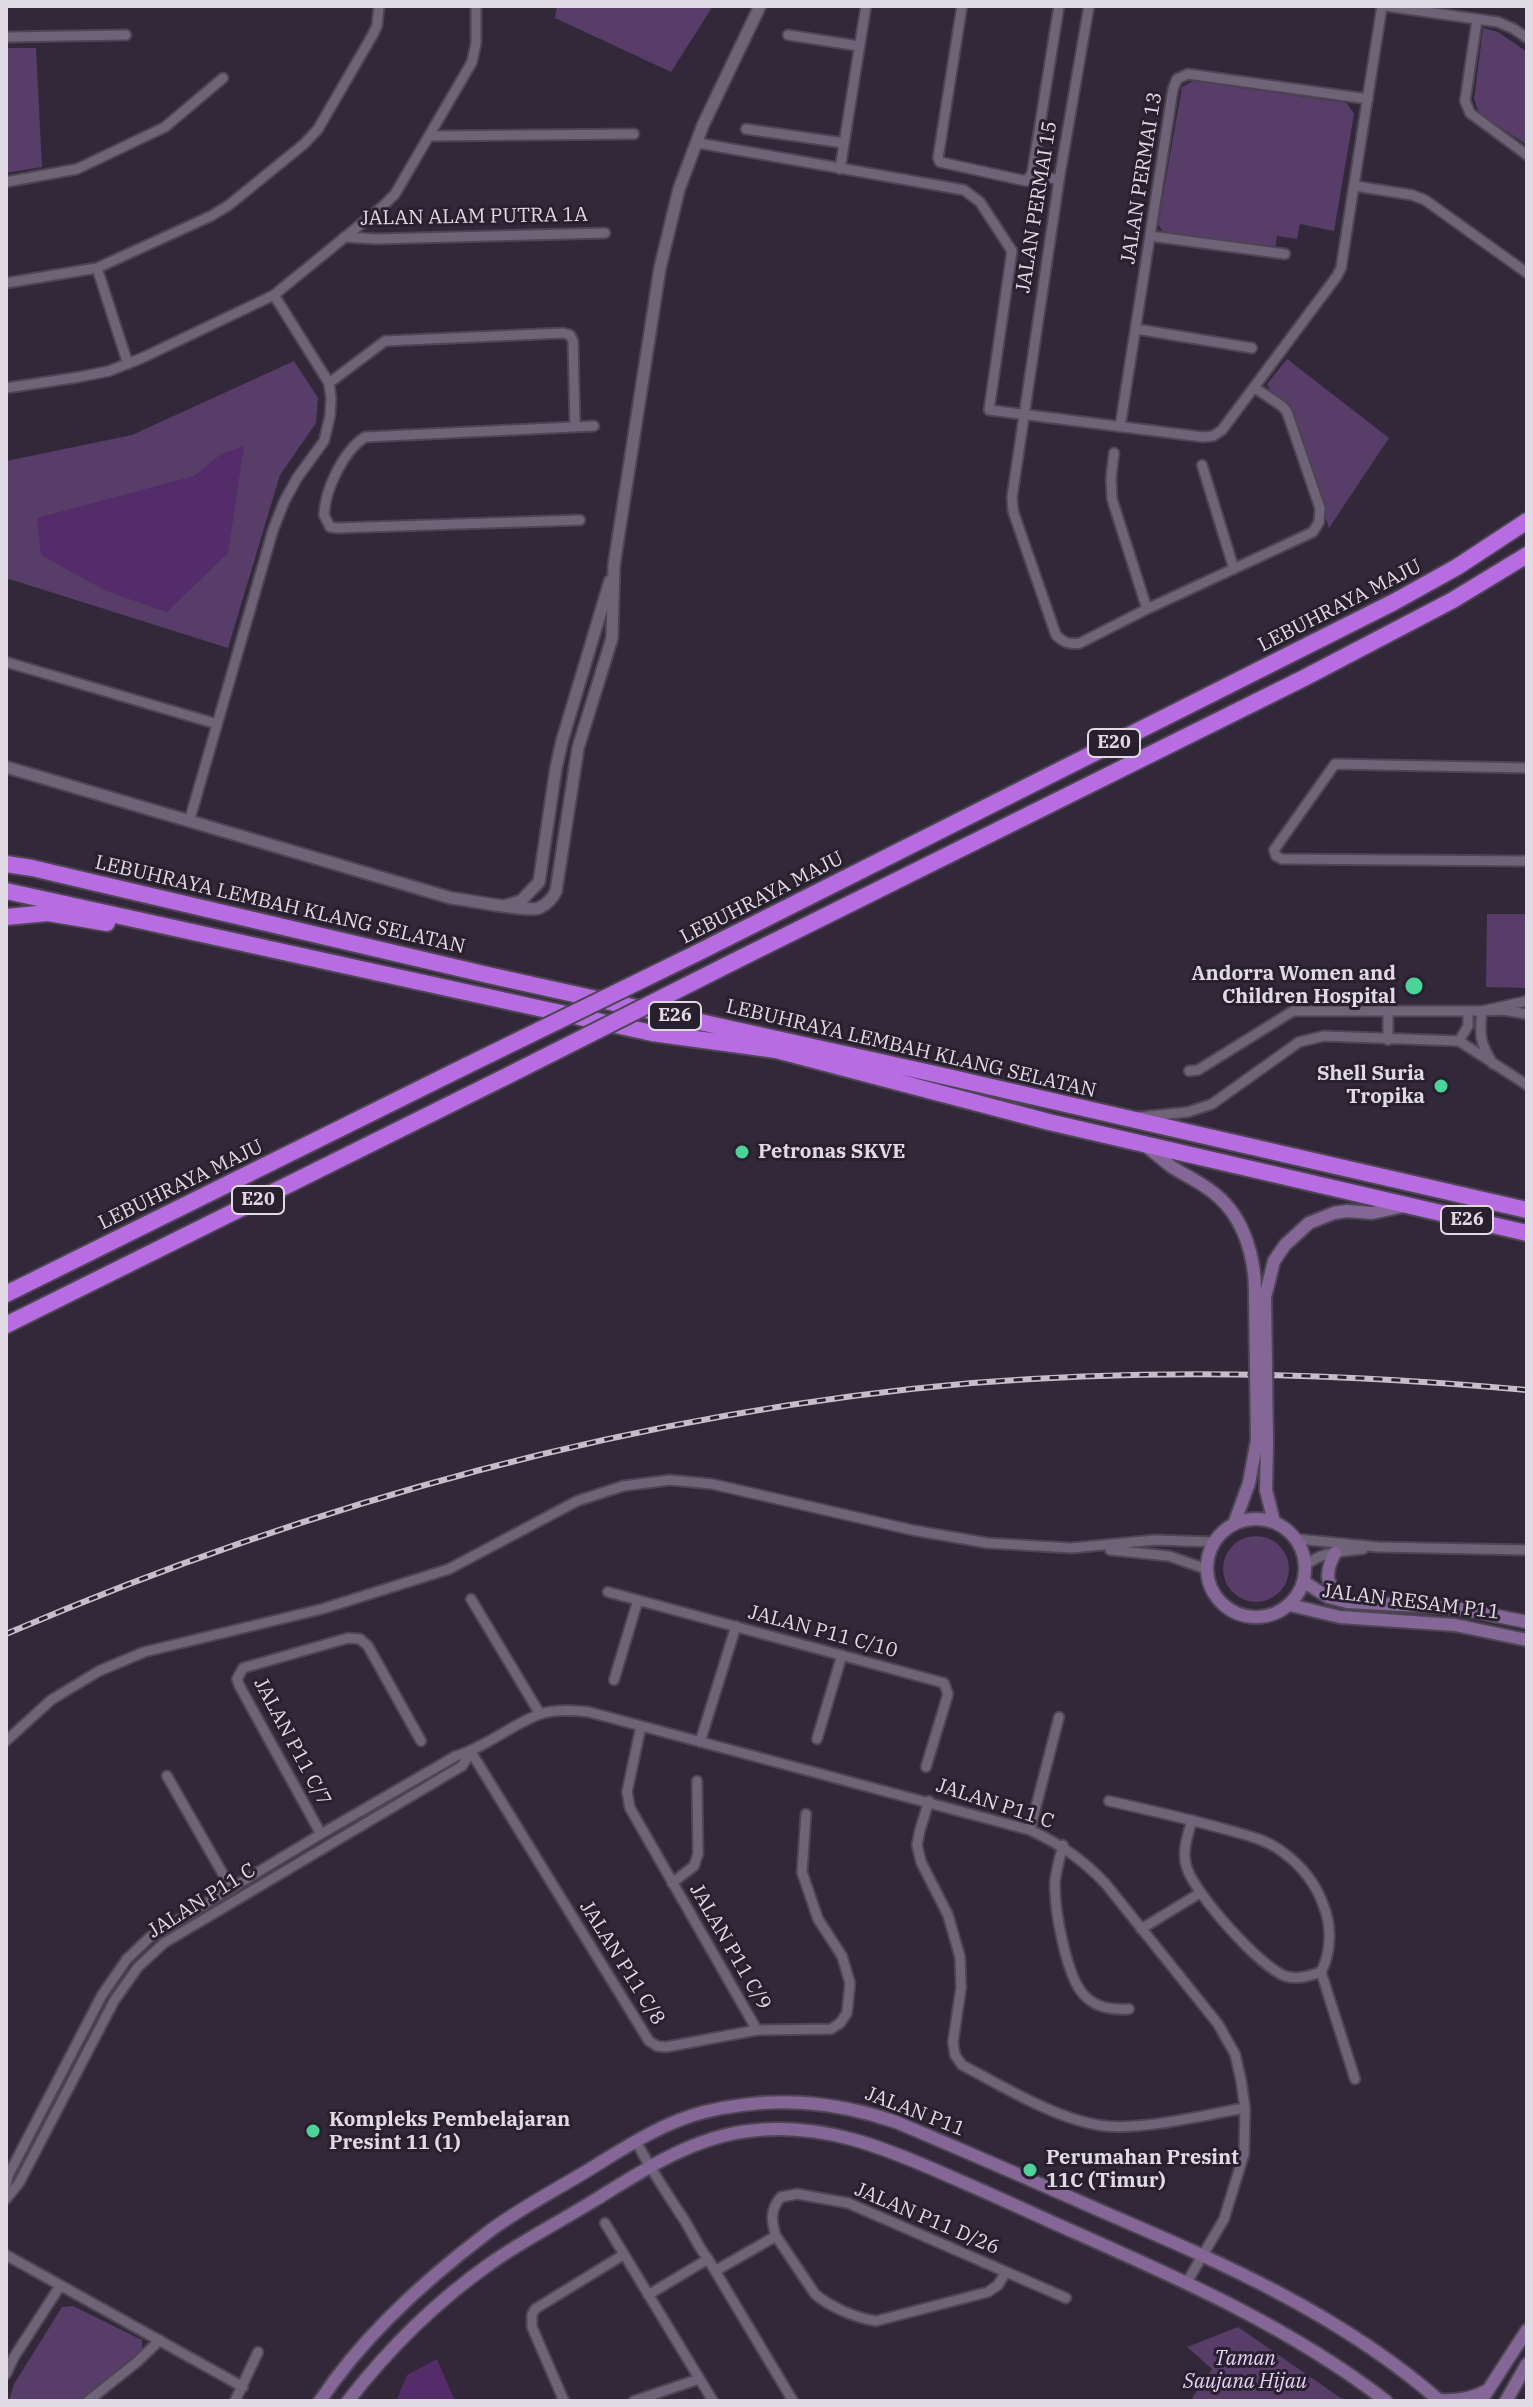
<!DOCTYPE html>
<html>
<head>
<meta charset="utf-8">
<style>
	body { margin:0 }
	#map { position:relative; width:1533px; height:2407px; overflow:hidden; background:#322839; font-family:"IBM Plex Serif",serif }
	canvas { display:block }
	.frame { position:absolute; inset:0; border:8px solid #e0dae5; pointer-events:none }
</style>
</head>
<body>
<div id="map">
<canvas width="1533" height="2407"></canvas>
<div class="frame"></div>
</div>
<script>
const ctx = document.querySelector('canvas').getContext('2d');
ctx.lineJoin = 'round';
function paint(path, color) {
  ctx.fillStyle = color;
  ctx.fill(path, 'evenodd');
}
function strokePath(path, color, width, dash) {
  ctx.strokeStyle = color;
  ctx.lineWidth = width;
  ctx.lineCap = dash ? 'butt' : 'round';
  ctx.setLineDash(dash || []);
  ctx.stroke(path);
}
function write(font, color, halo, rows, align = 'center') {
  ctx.font = font + ' "IBM Plex Serif",serif';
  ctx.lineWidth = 6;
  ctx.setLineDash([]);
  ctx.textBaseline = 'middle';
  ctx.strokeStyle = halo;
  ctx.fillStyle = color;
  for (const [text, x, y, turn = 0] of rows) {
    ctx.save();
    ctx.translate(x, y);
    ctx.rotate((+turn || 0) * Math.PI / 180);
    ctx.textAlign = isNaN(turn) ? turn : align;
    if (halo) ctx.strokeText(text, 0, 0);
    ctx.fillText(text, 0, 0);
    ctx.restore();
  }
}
const green = new Path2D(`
	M557 6H713L671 72 555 18Z
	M1483 28 1498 32 1527 52V145L1479 113 1474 99Z
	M6 48H36L42 167 6 173Z
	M1193 81 1347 103 1354 114 1334 231 1300 224 1297 239 1277 236 1275 250 1163 232 1158 224 1182 87Z
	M1287 359 1389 438 1329 528 1290 405 1271 393 1267 384Z
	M294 361 318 398 316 423 280 475 228 648 6 578V461L132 435Z
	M1487 914H1527V988L1486 987Z
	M1223 1569a33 33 0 1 1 66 0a33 33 0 1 1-66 0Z
	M73 2306 142 2340V2350L85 2398 76 2401H9L14 2384 62 2307Z
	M1238 2327 1345 2401H1199L1192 2398 1212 2369 1187 2347Z`);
const water = new Path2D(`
	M244 446 228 553 167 612 106 591 41 555 37 518 194 476 221 454Z
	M437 2359 455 2401H396L407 2375Z`);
const minor = new Path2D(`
	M962 6 938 158 940 162 1026 181 1032 174
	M1089 6 1059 180 1012 497 1013 511 1056 635C1063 642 1069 645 1080 643L1147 609 1313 532 1319 522 1320 508 1287 412 1282 406 1255 388
	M1385 6 1498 22 1514 29 1527 38
	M1477 20 1465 101 1470 113 1527 155
	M788 35 859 46
	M6 37 126 35
	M746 129 844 143
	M430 136 634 134
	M698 143 964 190 980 202 1012 251 989 410 1203 437 1213 436 1222 430 1337 276 1341 268 1382 6
	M840 169 866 6
	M1059 180 1032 174 1059 6
	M6 182 77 169 165 127 223 78
	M1355 186 1412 195 1425 200 1527 273
	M1150 236 1285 254
	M344 237 376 239 605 233
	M97 268 128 364
	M6 283 97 268 211 216 229 205 304 144 318 129 372 36 377 26 379 6
	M1136 329 1252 348
	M329 383 385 341 563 333 570 335 573 341 575 426
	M6 388 79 377 109 371 142 358 274 295 383 206 395 194 472 62 476 43V6
	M1120 427 1173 89 1177 79 1188 74 1368 99
	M1114 453 1111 478 1112 499 1147 609
	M1202 465 1234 569
	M580 520 337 528 330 527 324 515C325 490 343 451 365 437L594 426
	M6 662 217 724
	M1527 768 1335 764 1274 850 1276 856 1282 859 1527 861
	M189 822 273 530 284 502 297 478 324 441 330 416 331 398 329 383 274 295
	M1527 1001 1482 1011 1503 1010 1527 1014
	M1388 1011V1040
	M1459 1041 1468 1026V1011
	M1189 1071 1198 1070 1293 1011H1482C1479 1035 1480 1043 1493 1064
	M1138 1117 1188 1112 1212 1104 1299 1042 1324 1036 1459 1041 1527 1085
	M1297 1539 1378 1547 1527 1550
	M1110 1550 1169 1556 1206 1569
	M1306 1565C1323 1551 1341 1552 1363 1549
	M608 1592 944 1683 948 1694 926 1767
	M471 1599 540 1714
	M614 1680 638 1600
	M641 1726 627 1792 630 1808 757 2030
	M817 1739 842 1655
	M6 1741 51 1700 99 1671 144 1652 322 1609 449 1569 577 1501 623 1486 670 1480 712 1484 912 1530 987 1543 1071 1548 1155 1540 1214 1542
	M700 1742 736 1626
	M471 1752 649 2041 657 2046 666 2047 757 2030 831 2029 840 2023 847 2013 850 1983 842 1956 818 1919 802 1872 806 1814
	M167 1776 231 1888
	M929 1801 920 1830 917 1845 921 1862 948 1915 960 1957 961 1988 953 2042 955 2055 962 2065C1002 2086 1054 2118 1098 2125 1137 2132 1204 2115 1245 2108
	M1109 1801C1149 1810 1189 1819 1228 1830 1246 1835 1264 1839 1280 1850 1300 1864 1316 1883 1324 1907 1332 1927 1331 1953 1321 1972 1309 1976 1297 1980 1285 1976 1260 1967 1195 1894 1187 1868 1181 1852 1188 1835 1192 1820
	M1030 1830 1059 1717
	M321 1834 239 1685 237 1679 243 1668 348 1638 360 1639 368 1646 421 1741
	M1063 1845C1060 1857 1056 1870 1055 1882 1054 1908 1066 1976 1084 1995 1096 2008 1112 2010 1129 2009
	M672 1883 694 1866 698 1854 697 1781
	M1141 1929 1200 1893
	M1321 1972 1355 2079
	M636 2141C650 2169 668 2195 685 2221 693 2234 698 2247 708 2259L793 2401
	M6 2185 9 2174 102 1995 127 1959 150 1937 321 1834 456 1756C486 1747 511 1725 540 1714 556 1709 573 1710 589 1712L1030 1830C1060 1844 1082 1859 1105 1883L1218 2024 1235 2054 1241 2080 1245 2108 1244 2154 1224 2219 1187 2282
	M6 2199 19 2183 114 2001 138 1967 164 1943 462 1766 471 1752
	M605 2223 713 2401
	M776 2236 815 2294C830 2307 856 2318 876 2321L988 2292 998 2285 1006 2272
	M6 2255 243 2387
	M715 2271 776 2236C771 2221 770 2209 781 2197L797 2194 848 2203 1066 2298
	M648 2295 708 2259
	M6 2374 14 2357 60 2286
	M88 2401 137 2362 160 2340
	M235 2401 258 2352
	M564 2401 532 2327V2315L535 2309 623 2255
	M634 2401 699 2379`);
const tertiary = new Path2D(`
	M6 767 451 898C468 900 528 912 539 908 547 904 553 898 556 891L578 748 612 638 614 565 660 268 679 189 703 125 760 6
	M507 905 521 901 539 882 556 768 562 741 610 581`);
const secondary = new Path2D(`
	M1147 1147C1156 1154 1164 1161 1172 1167 1186 1176 1202 1183 1215 1194 1245 1218 1256 1260 1255 1297
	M1265 1297 1274 1261 1285 1245 1309 1223 1334 1213 1347 1211 1372 1213 1405 1206
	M1267 1442 1266 1490 1274 1522
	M1207 1568a49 49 0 1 1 98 0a49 49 0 1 1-98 0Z
	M1234 1524 1249 1483 1257 1440
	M1335 1553C1324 1574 1326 1583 1341 1600
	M1304 1582 1328 1597 1347 1602 1457 1608 1527 1622
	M1290 1605 1340 1617 1455 1625 1527 1640
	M1440 2400C1456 2401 1471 2399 1486 2391
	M320 2401C363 2336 425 2280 487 2233 517 2210 552 2192 585 2172 623 2149 661 2123 704 2112 771 2096 831 2100 896 2122 967 2152 1038 2183 1108 2214 1227 2265 1341 2315 1440 2401
	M348 2401C389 2348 437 2301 491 2263 524 2240 561 2221 595 2200 642 2171 691 2138 748 2131 821 2121 886 2148 951 2177 986 2192 1021 2208 1056 2224 1171 2275 1286 2324 1386 2401
	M1481 2401 1527 2330
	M1506 2401 1527 2364`);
const motorway = new Path2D(`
	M6 864 32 868 488 975 935 1074 1527 1210
	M6 891 652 1033 776 1050 1049 1122 1527 1233
	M6 917 48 913 107 923
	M695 954 1394 602 1457 567 1527 521
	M733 962 1304 678 1453 600 1527 555
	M6 1294 468 1065
	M6 1325 509 1075`);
const rail = new Path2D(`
	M6 1634C312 1503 639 1412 972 1383 1157 1368 1342 1373 1527 1390`);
const secondaryBridge = new Path2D(`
	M1255 1297 1257 1440
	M1265 1297 1267 1442`);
const motorwayBridge = new Path2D(`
	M468 1065 695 954
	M509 1075 733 962`);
const markers = [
	[1414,986,10,"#4cd39a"],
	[1441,1086,8,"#4cd39a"],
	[742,1152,8,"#4cd39a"],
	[313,2131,8,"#4cd39a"],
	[1030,2170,8,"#4cd39a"]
];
const shields = [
	[1114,743,52],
	[675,1016,52],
	[258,1200,52],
	[1467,1220,52]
];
const shieldNames = [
	["E20",1114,743],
	["E26",675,1016],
	["E20",258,1200],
	["E26",1467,1220]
];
const streetNames = [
	["JALAN PERMAI 13",1142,178,-81],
	["JALAN PERMAI 15",1037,207,-81],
	["JALAN ALAM PUTRA 1A",474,217,-1],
	["LEBUHRAYA MAJU",1340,606,-27],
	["LEBUHRAYA MAJU",762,898,-27],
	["LEBUHRAYA LEMBAH KLANG SELATAN",280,905,13],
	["LEBUHRAYA LEMBAH KLANG SELATAN",911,1049,13],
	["LEBUHRAYA MAJU",181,1185,-26],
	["JALAN RESAM P11",1411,1602,7],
	["JALAN P11 C/10",823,1632,15],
	["JALAN P11 C/7",292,1742,62],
	["JALAN P11 C",995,1804,18],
	["JALAN P11 C",202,1901,-32],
	["JALAN P11 C/9",730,1947,60],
	["JALAN P11 C/8",622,1963,58],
	["JALAN P11",915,2112,21],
	["JALAN P11 D/26",927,2219,23]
];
const poiNames = [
	["Andorra Women and",1396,974,"right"],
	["Children Hospital",1396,997,"right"],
	["Shell Suria",1425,1074,"right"],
	["Tropika",1425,1097,"right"],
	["Petronas SKVE",758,1152],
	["Kompleks Pembelajaran",329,2120],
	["Presint 11 (1)",329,2143],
	["Perumahan Presint",1046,2158],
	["11C (Timur)",1046,2181]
];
const parkNames = [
	["Taman",1245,2359],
	["Saujana Hijau",1245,2382]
];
paint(green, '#573d68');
paint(water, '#532c69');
strokePath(minor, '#4d4553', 13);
strokePath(tertiary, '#4d4553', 15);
strokePath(secondary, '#4d4553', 16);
strokePath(motorway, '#4d4553', 20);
strokePath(minor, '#6f6477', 9);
strokePath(tertiary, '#6f6477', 11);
strokePath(secondary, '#856797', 12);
strokePath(motorway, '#b76de1', 16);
strokePath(rail, '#c5beca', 6);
strokePath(rail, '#281f2f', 3, [9]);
strokePath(secondaryBridge, '#4d4553', 16, []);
strokePath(motorwayBridge, '#4d4553', 20, []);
strokePath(secondaryBridge, '#856797', 12);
strokePath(motorwayBridge, '#b76de1', 16);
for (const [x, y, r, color] of markers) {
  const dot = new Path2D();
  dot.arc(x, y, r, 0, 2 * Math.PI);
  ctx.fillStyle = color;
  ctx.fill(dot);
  strokePath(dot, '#281f2f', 3);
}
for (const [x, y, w] of shields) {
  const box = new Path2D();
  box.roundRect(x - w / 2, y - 14, w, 28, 6);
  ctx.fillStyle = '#281f2f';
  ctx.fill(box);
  strokePath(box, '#e0dae5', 2);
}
write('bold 18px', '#e0dae5', null, shieldNames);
write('20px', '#e0dae5', '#281f2f', streetNames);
write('bold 20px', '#e0dae5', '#281f2f', poiNames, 'left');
write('italic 20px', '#e6d0f5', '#281f2f', parkNames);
</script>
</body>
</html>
